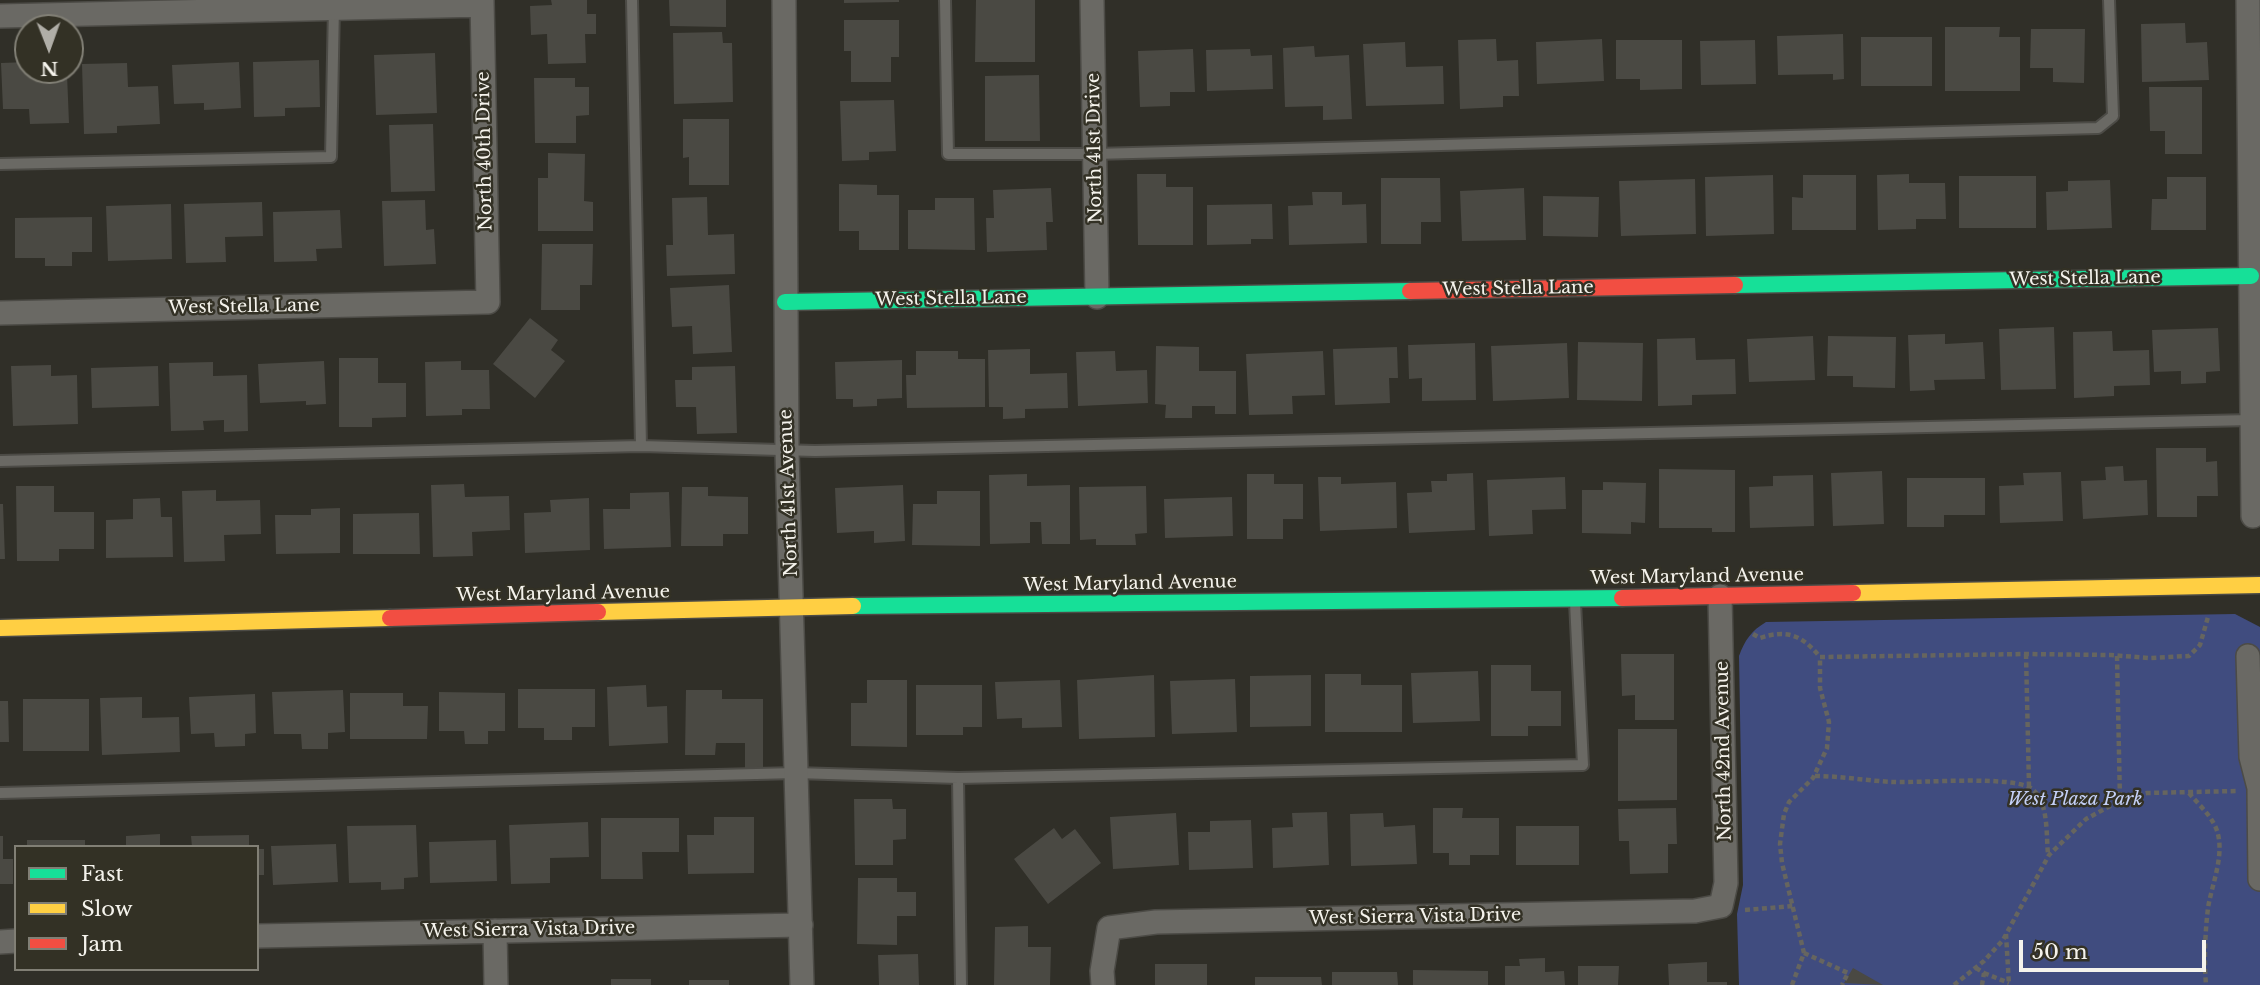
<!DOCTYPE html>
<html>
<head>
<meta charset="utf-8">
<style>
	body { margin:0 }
	#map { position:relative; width:2260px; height:985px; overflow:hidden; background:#302f28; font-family:"Libre Baskerville",serif }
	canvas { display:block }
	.legend { position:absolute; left:14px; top:845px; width:245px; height:126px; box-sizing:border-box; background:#333125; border:2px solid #817f75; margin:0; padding:9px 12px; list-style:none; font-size:21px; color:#f5f3ec }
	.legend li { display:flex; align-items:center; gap:14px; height:35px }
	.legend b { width:35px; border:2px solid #817f75 }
	.north { position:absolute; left:14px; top:14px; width:70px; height:70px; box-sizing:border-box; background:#333125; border:2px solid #817f75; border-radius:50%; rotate:179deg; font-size:19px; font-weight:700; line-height:28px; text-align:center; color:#f5f3ec }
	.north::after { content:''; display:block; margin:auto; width:24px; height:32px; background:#b0aea7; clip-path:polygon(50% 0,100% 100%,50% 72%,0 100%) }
	.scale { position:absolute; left:2019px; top:940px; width:187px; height:32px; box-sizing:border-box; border:4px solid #f5f3ec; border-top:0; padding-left:9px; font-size:21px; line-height:24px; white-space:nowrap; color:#f5f3ec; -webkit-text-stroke:5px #333125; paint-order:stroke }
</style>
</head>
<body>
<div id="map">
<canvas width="2260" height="985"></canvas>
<ul class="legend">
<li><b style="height:9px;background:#16e098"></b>Fast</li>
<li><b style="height:9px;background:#ffcf43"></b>Slow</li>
<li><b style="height:9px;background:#f24e42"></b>Jam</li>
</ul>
<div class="north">N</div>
<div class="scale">50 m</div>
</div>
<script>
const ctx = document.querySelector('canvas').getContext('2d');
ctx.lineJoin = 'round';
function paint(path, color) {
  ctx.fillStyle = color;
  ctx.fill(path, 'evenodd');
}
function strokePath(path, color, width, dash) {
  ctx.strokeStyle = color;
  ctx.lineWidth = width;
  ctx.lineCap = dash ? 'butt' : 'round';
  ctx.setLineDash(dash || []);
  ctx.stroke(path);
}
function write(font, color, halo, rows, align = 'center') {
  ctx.font = font + ' "Libre Baskerville",serif';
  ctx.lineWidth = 5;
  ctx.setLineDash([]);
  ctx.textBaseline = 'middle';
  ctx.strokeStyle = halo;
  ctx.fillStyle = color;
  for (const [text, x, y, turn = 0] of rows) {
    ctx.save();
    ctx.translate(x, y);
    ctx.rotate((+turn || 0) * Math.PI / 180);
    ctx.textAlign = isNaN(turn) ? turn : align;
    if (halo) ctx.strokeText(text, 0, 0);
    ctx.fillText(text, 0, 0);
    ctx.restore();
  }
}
const green = new Path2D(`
	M2235 614 2260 627V985H1739L1737 914 1743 885 1739 656C1745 640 1751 631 1766 622Z`);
const building = new Path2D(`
	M551 0H587V14H596V34H585L586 63 548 64 547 34 531 35 530 6 552 5Z
	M669 0H726V27L670 26Z
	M844 0H899V2L844 3Z
	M976 0H1035V62H975Z
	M844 20H899V57H891V82H851V51H844Z
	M2185 23 2186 43 2207 42 2209 80 2142 82 2141 24Z
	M1945 27H2000L1999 37H2020V91H1945Z
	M2031 29H2085L2084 83 2053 82V68H2030Z
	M722 32 723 43H732L733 102 674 104 673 33Z
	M1843 34 1844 79 1833 80V74L1778 75 1777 36Z
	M1861 37H1932V86H1861Z
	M1496 39 1497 61 1518 60 1519 96H1503V107L1460 109 1458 40Z
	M1602 39 1604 81 1537 84 1536 42Z
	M1616 40H1682V89L1640 90V79H1616Z
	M1755 40 1756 84 1701 85 1700 41Z
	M1405 42 1406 67 1443 66 1444 104 1366 106 1363 44Z
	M1314 46 1315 57 1349 55 1352 119 1323 120V106L1285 107 1283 48Z
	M1193 49 1195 92H1170V106L1140 107 1138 51Z
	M1250 49 1251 56 1272 55 1273 89 1207 91 1206 50Z
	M435 53 437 113 376 115 374 55Z
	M319 60 320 107 285 108V116L254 117 253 62Z
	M28 62V70H56V74H67L69 123 30 124 29 109H3L1 63Z
	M239 62 241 108 204 110V103L174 104 172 65Z
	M127 63 128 87 158 86 160 124 117 126V133L84 134 82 64Z
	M1039 75 1040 141H985V76Z
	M534 78H575V87H589V115L576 116V143H535Z
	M2149 87H2202V154H2165V131H2150Z
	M894 100 896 151 869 152V160L842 161 840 101Z
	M683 119H729V185H689V157L683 158Z
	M433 124 435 191 391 192 389 125Z
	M548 153 585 154 584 201 593 202V231H538V178H548Z
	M1137 174H1166V187H1193V245H1138Z
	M1909 174V183H1945L1946 219H1916V229L1878 230 1877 175Z
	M1773 175 1774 234 1706 236 1705 177Z
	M1803 175H1856V230H1792V197L1803 198Z
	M1959 176H2036V228H1959Z
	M2167 177H2206V230H2151L2152 199H2167Z
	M1381 178H1440L1441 222H1421V244H1381Z
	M1695 179 1696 234 1621 236 1619 181Z
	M2110 180 2112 228 2047 230 2046 192 2068 191V181Z
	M839 184 877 185V195H899V250H859V231H839Z
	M1051 188 1053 222H1046L1047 250 987 252 986 218H994L993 190Z
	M1524 188 1526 240 1462 241 1460 191Z
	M1312 192H1342V205L1366 204 1367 243 1289 245 1288 206 1313 205Z
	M1543 196 1599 197 1598 237 1543 236Z
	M707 197 708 235 734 234 735 274 667 276 666 245H673L672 198Z
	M935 198H974L975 250 908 249V210H935Z
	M425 200 426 230 434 229 436 264 384 266 382 201Z
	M262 202 263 236 225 237 226 262 186 263 184 204Z
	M171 204 172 259 108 261 106 206Z
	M1272 204 1273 239H1251V244L1207 245V205Z
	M340 210 342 248 316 249 317 261 274 262 273 212Z
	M92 217V252H72V266H45V258H15V218Z
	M542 244H593L592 285H580V310H541Z
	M729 285 732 352 693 354 692 326 672 327 670 288Z
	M530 318 558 340 551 350 565 361 535 398 493 364Z
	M2054 327 2056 389 2001 390 1999 329Z
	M2218 328 2220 371 2206 372V383L2181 384V371L2154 372 2152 330Z
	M2112 331 2113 351 2149 350 2150 385 2114 386V396L2074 398 2073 332Z
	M1945 334V344L1983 342 1985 379 1934 380 1935 390 1910 391 1908 335Z
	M1813 336 1815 380 1749 382 1747 339Z
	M1828 336 1896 337 1895 388 1853 387V376H1827Z
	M1695 338 1696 360 1735 359 1736 394 1692 395V405L1658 406 1657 339Z
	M1578 342 1643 343 1642 401 1577 400Z
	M1475 343 1476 400 1422 401V378L1409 379 1408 345Z
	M1567 343 1569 398 1493 401 1491 346Z
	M1156 346 1199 347V371H1236V414H1215V406H1192V418H1165L1166 405 1155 404Z
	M1397 347 1398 378H1389L1390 403 1335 405 1333 349Z
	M1030 349V374L1067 373 1068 408 1025 409V418L1003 419V407H989L988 350Z
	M916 351H958V359H985V407L907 408 906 375H916Z
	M1115 351 1116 371 1147 370 1148 403 1078 406 1076 352Z
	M1323 351 1325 395 1292 396 1293 414 1249 415 1246 354Z
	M339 358H378V383H406V417L372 418V427H339Z
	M902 360V398L877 399V406L853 407V399H836L835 362Z
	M324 361 326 404 306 405V401L260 403 258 364Z
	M461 361V370H489L490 409H462V415L426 416 425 362Z
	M213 362V376L247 375 248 431 224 432V420L203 421 204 430 171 431 169 363Z
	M51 365V376L77 375 78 424 13 426 11 366Z
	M158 366 159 406 92 408 91 368Z
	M735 366 737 433 697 434 696 407H676L675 380H692V367Z
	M2156 448H2206V462L2217 461 2218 496H2197V517H2157Z
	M2123 466 2124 481 2147 480 2148 515 2083 519 2081 481 2106 480 2105 467Z
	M1659 469 1735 470V532H1712V528H1659Z
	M1882 471 1884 524 1833 526 1831 473Z
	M2061 472 2063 521 2000 523 1999 486 2024 485 2023 473Z
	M1473 473 1475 530 1409 533 1407 493 1432 492 1431 481H1447V474Z
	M1027 474V486L1070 485V544H1042L1041 522H1030V543L990 544 989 475Z
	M1247 474H1274V484H1303V519H1283V539H1247Z
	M1813 475 1814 526 1750 528 1749 487 1773 486V476Z
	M1318 477H1341V484L1396 482 1397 528 1320 531Z
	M1565 477 1566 509 1532 510 1533 534 1489 536 1487 480Z
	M1907 478H1985V515H1944V527H1907Z
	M1603 482 1646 483 1645 523 1631 522V534L1582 533V490H1603Z
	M464 484 465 497 509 496 510 530 472 532 473 556 433 557 431 485Z
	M903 485 905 541 874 543V531L837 533 835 488Z
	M16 486H54V512H94V549H59V561H17Z
	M1146 486 1147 533 1135 534 1136 545H1096V539L1080 540 1079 487Z
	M682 487H708V496L748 497V534H723V546H681Z
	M216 490V501L260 500 261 534 224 535 225 561 184 562 182 491Z
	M937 491H980V546L912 545 913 504H937Z
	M669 492 671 547 604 549 603 509H630V493Z
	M1232 497 1233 536 1165 538 1164 499Z
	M160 498 161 517H172L173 557 106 558V520L133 519V499Z
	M589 498 590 550 525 553 524 513 551 512 550 500Z
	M0 504H3L5 559H0Z
	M340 508V553L276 554 275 515H311V509Z
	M419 513 420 554H353V514Z
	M1621 654H1674V720H1635V695L1622 696Z
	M1491 665H1531V691H1561V726H1528V736H1491Z
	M1478 671 1480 721 1413 723 1411 673Z
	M1325 674H1361V685H1402V732H1325Z
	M1154 675 1155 737 1079 739 1077 680Z
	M1311 675V726L1250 727V676Z
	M1235 679 1237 732 1172 734 1170 681Z
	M867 680H907V747L851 746V703H867Z
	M1060 680 1062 727 1022 728V718L997 719 995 682Z
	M646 685 647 707 667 706 668 743 609 746 607 687Z
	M916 685H982V727H963V735H916Z
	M518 689H595V727H572V740H544V728H518Z
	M343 690 345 732 328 733V749H302L301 734H274L272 692Z
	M686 690H722V699H763V770H745V743H716L715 755H685Z
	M439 692 505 693V731H488V744H465L464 731H439Z
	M350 693H403V706H428L427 739H350Z
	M255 694 256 733 245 734V746L215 747 214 733 191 734 189 697Z
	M142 697V718L179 717 180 752 102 755 100 698Z
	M23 699H89V751H23Z
	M0 701H8L9 742H0Z
	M1618 729H1677V800L1618 801Z
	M854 799H892L893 809H906V839L893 840V865H855Z
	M1433 808H1463L1462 818H1499V855H1470V865H1449V853H1433Z
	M1676 808 1677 844H1668V873L1630 874 1629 841H1619L1618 809Z
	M1327 812 1329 865 1273 868 1272 828 1293 827 1292 813Z
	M1176 813 1179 865 1113 869 1110 817Z
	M1383 813 1384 827 1415 825 1417 864 1351 866 1350 814Z
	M714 817H754V873L688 874 687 835H714Z
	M601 818H679V852H642L643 879H601Z
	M1251 820 1253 868 1189 870 1188 832H1210V821Z
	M588 822 589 857 550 858V883L511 884 509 825Z
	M416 825 418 877 404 878V889L381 890V882L349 883 347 826Z
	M1516 826H1579V865H1516Z
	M1054 828 1062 839 1075 829 1101 863 1048 904 1014 859Z
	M160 834V847H126V836Z
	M249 835V847H192L191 836Z
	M0 836H3V859H13V884H0Z
	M27 840H85V847H27Z
	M496 840 497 881 430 883 429 842Z
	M336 844 338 882 273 885 271 846Z
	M257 849H264V875H257Z
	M858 878H897V892H916V916H897V945L857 944Z
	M1028 926V947H1051L1050 985H994L995 927Z
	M918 954 919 985H879L878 955Z
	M1545 958V972L1564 971 1565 985H1505V966H1520L1519 959Z
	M1707 962V982H1727V985H1669L1668 964Z
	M1155 964H1207V985H1155Z
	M1578 966H1619L1618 985H1578Z
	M1853 968 1883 985 1844 983Z
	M1413 970 1488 971V985H1413Z
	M1332 972H1397L1398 985H1332Z
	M1255 977H1321L1322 985H1255Z
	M611 979H651V985H611Z
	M689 980H729V985H689Z`);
const path = new Path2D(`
	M1753 634 1760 638C1787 629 1802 635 1820 657
	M2026 654 2029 786
	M2117 656 2120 801
	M1815 776C1841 776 1868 781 1894 782 1921 783 2015 775 2032 789 2049 802 2046 835 2048 854
	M2189 793C2198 804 2210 814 2216 828 2226 853 2212 883 2208 908 2205 933 2204 960 2206 985
	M1745 910 1793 906
	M2006 934 2009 985
	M1804 953 1848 973 1842 985
	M1976 968 1984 973 1982 985
	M1984 973 2009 983
	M1792 985 1804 953 1782 863 1780 844 1784 814 1789 802 1813 778 1827 748 1829 722 1820 688V657L2026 654 2111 655 2149 658 2189 656 2200 645 2208 617
	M1954 985 1984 961 2003 940 2049 855 2086 819 2125 798 2147 793 2237 791`);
const lane = new Path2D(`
	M632 0 641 446
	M945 0 948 154H1094L2098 128 2113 116 2109 0
	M0 164 331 157 334 6
	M0 461 641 446 815 451 2252 420
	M958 778 961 985
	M0 793 796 773 958 778 1583 765 1575 602`);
const street = new Path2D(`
	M784 0 787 451 802 985
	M1092 0 1097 297
	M2248 0 2253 516
	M0 16 482 5
	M0 313 488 302 482 0
	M2248 656 2251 757 2259 788 2260 879
	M495 931 496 985
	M257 936 801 925
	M0 942 16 941
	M1103 985 1102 971 1109 928 1156 922 1695 911 1721 906 1726 883 1720 596`);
const fast = new Path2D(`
	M1735 285 2251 276
	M785 302 1410 291
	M853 606 1622 598`);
const slow = new Path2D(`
	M1853 593 2260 585
	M598 612 853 606
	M0 628 390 618`);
const jam = new Path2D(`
	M1410 291 1735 285
	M1622 598 1853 593
	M390 618 598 612`);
const streetNames = [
	["North 41st Drive",1095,148,-91],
	["North 40th Drive",485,151,-91],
	["West Stella Lane",2085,279,-1],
	["West Stella Lane",1518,289,-1],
	["West Stella Lane",951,299,-1],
	["West Stella Lane",244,307,-1],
	["North 41st Avenue",789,493,-92],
	["West Maryland Avenue",1697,577,-1],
	["West Maryland Avenue",1130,584,-1],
	["West Maryland Avenue",563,594,-1],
	["North 42nd Avenue",1724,751,-91],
	["West Sierra Vista Drive",1415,917,-1],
	["West Sierra Vista Drive",529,930,-1]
];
const parkNames = [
	["West Plaza Park",2075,800]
];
paint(green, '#404c7f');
paint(building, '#4a4943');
strokePath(lane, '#4c4b46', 14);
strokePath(street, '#4c4b46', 26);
strokePath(fast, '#4c4b46', 19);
strokePath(slow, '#4c4b46', 19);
strokePath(jam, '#4c4b46', 19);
strokePath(path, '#66655f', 4.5, [5, 3.5]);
strokePath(lane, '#6a6964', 10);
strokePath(street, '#6a6964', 23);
strokePath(fast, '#16e098', 16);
strokePath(slow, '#ffcf43', 16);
strokePath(jam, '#f24e42', 16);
write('18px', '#f5f3ec', '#333125', streetNames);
write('italic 18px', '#c4d0f7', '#333125', parkNames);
</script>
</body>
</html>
